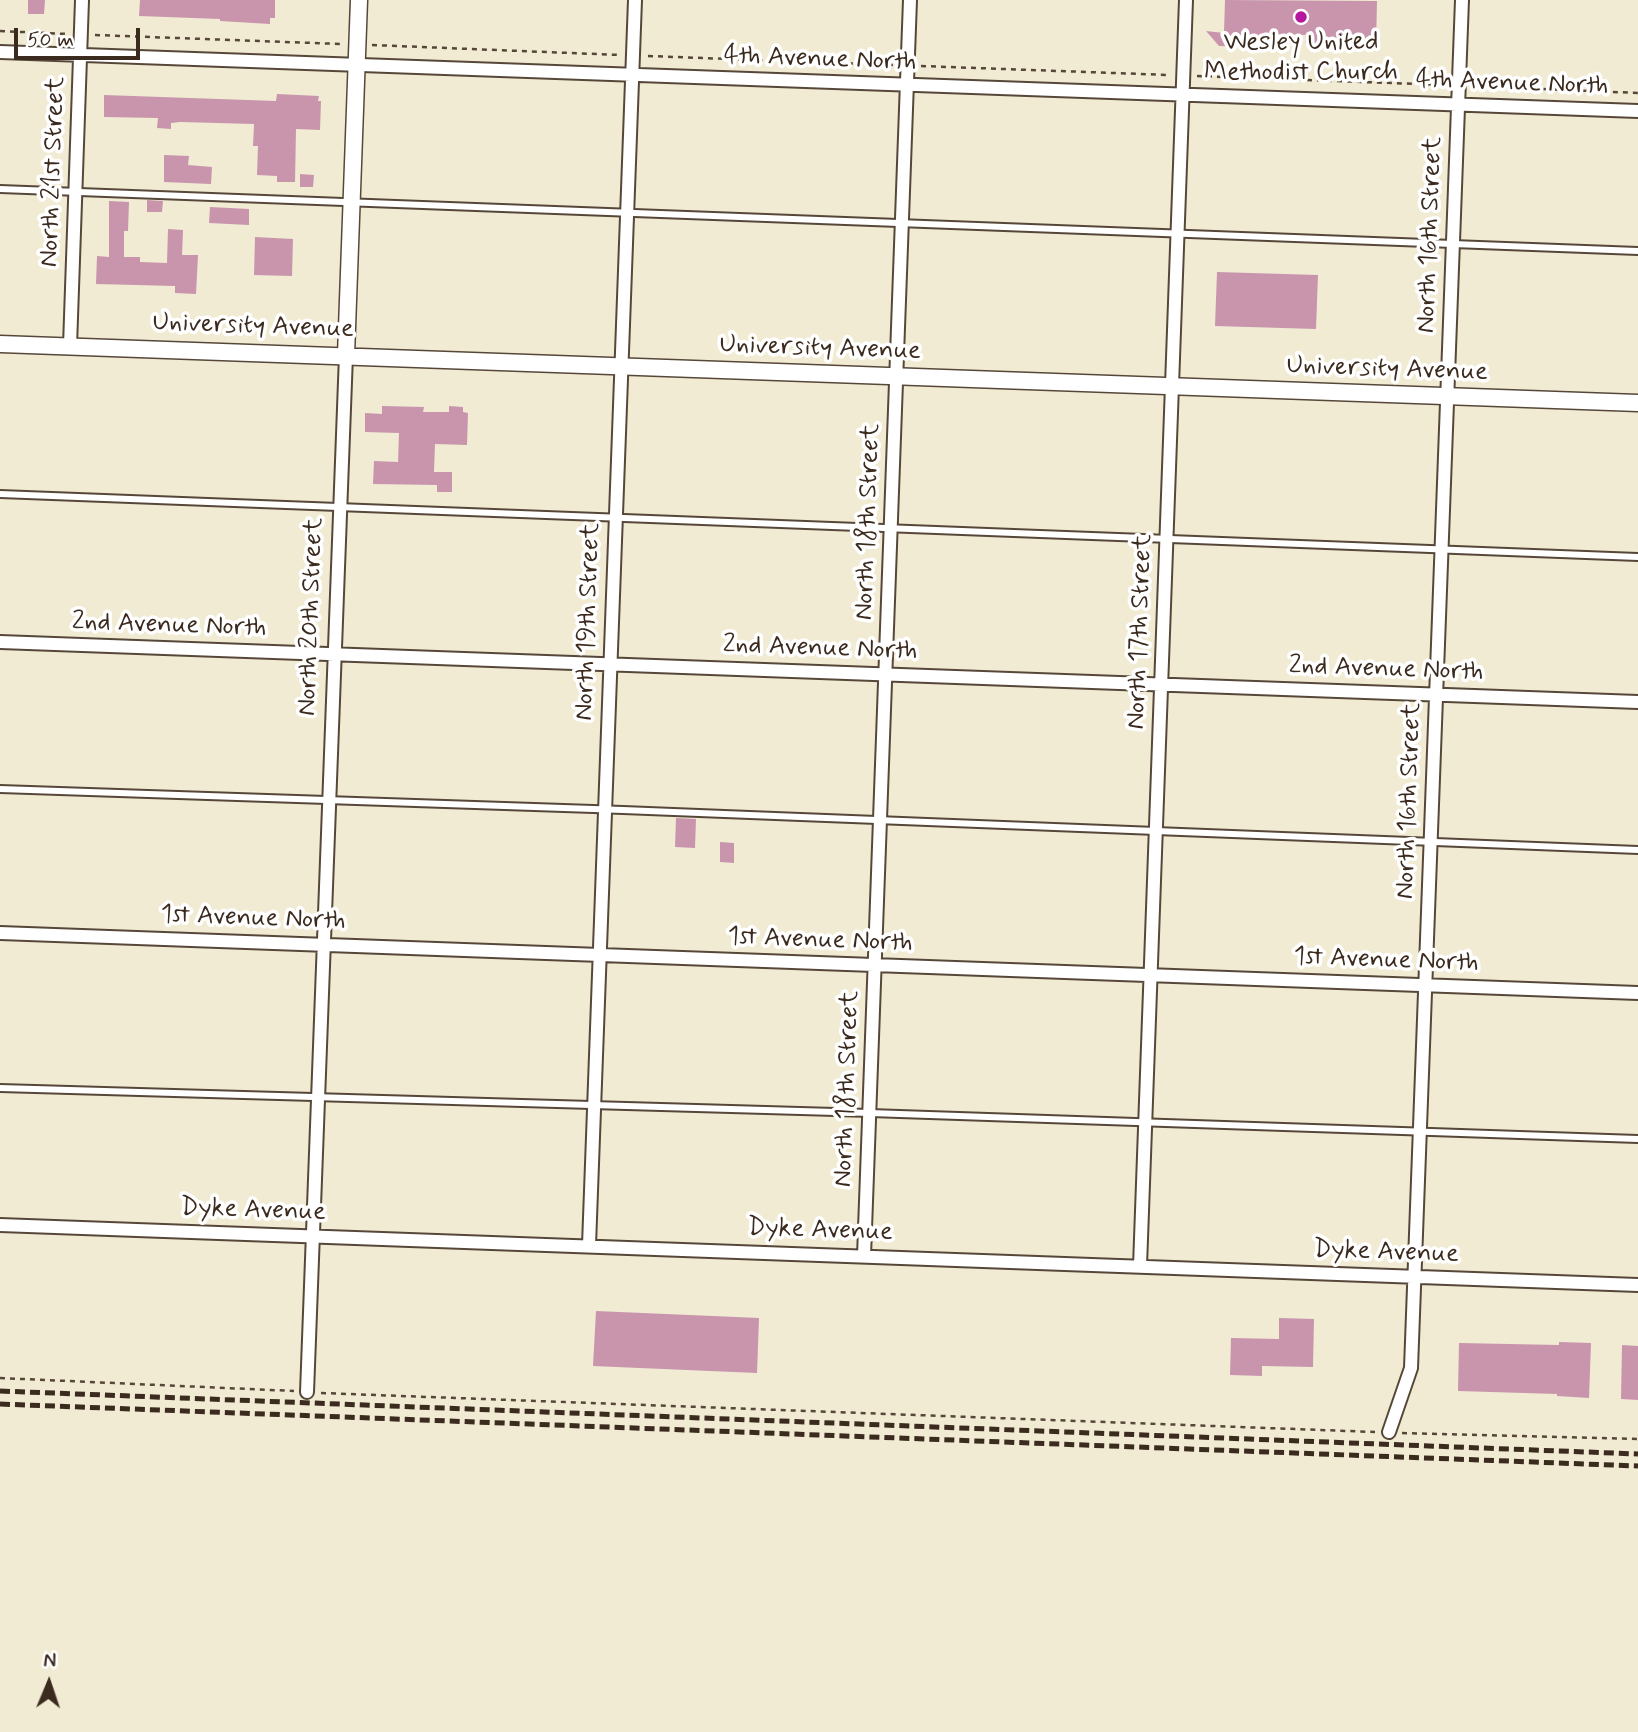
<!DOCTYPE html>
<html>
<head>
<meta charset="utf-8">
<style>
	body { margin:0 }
	#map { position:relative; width:1638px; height:1732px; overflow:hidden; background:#f1ebd4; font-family:Mynerve,sans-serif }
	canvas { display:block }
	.north { position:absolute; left:14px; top:1648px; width:70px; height:70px; -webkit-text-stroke:5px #fff; paint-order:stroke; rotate:2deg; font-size:19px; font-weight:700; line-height:28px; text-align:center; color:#3b2a1e }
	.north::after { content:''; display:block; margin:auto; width:24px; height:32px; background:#3b2a1e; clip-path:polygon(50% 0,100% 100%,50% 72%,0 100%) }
	.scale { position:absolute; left:14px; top:28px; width:126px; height:32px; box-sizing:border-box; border:4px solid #3b2a1e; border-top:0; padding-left:9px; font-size:21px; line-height:24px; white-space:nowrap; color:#3b2a1e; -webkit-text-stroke:5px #fff; paint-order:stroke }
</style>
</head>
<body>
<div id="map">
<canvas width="1638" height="1732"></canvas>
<div class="north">N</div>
<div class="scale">50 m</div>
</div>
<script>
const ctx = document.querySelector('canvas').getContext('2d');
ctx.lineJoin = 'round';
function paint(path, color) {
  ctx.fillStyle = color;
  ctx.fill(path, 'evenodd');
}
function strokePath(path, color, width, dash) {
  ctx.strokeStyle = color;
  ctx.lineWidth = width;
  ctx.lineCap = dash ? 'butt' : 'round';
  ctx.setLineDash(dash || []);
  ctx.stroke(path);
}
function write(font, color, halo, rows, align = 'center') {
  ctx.font = font + ' Mynerve,sans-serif';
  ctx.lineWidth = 7;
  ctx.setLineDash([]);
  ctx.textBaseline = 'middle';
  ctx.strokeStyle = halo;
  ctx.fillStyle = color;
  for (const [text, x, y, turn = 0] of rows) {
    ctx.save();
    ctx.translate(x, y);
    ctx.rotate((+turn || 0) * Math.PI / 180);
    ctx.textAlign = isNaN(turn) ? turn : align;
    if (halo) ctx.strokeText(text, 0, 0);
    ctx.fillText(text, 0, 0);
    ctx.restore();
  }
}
const building = new Path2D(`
	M28 0H45L44 14H28Z
	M140 0H275V18H270V24L220 21V19L139 16Z
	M1225 0 1377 1 1376 46 1305 43V35L1267 34V48L1219 46 1206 31 1224 33Z
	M277 94 319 96 318 101H321L320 130 296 129 295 182H277V176L257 175 258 146H253L254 124 180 122 171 123V129L157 128 158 118 104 117V95L276 101Z
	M164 155 189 156 188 165 212 167 211 184 164 182Z
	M300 174 314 175 313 187H300Z
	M147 200 163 201 162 212H147Z
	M109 201 129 202 128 231H124V257H140V262L167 263 168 229 183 230 182 255H198L196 294 175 293V286L96 284 97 256 109 257Z
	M210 207 249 209V225L209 223Z
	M255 237 293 239 292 276 254 275Z
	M1217 272 1318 275 1316 329 1215 326Z
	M382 406 424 407 423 412H449V406L463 407V412L468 413 467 445 435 444 434 472H452V492H437V485L373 484 374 461 398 462 399 433 365 432V413L382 414Z
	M676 818 696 819 695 848 675 847Z
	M720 842 734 843V863L720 862Z
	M596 1311 759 1318 757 1373 593 1366Z
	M1279 1318 1314 1319 1313 1367 1262 1366V1376L1230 1375 1231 1338 1279 1339Z
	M1559 1342 1591 1343 1589 1398 1557 1396V1394L1458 1391 1459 1343 1559 1345Z
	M1622 1345 1638 1346V1400L1621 1399Z`);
const path = new Path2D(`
	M0 31 68 34
	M95 35 341 44
	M372 45 620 55
	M648 56 893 65
	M921 66 1169 75
	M1197 76 1446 85
	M1473 86 1638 93
	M0 1378 294 1391
	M321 1393 1375 1432
	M1402 1433 1638 1439`);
const service = new Path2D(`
	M0 189 1638 251
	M0 494 1638 557
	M0 789 623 810 1638 850
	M0 1088 870 1113 1638 1139`);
const minor = new Path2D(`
	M0 52 1638 111
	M70 346 82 0
	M0 642 1638 702
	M0 933 1638 993
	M0 1225 1638 1285
	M589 1245 635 0
	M864 1256 910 0
	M1140 1266 1186 0
	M307 1392 346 355
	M1389 1432 1411 1368 1462 0`);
const tertiary = new Path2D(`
	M0 344 1638 403
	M346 355 359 0`);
const rail = new Path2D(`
	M0 1391 1638 1454
	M0 1404 1638 1466`);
const markers = [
	[1301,17,7,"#b5179e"]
];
const poiNames = [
	["Wesley United",1301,44],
	["Methodist Church",1301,74]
];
const streetNames = [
	["4th Avenue North",820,60,2],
	["4th Avenue North",1512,84,2],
	["North 21st Street",54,172,-88],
	["North 16th Street",1431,235,-88],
	["University Avenue",253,327,2],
	["University Avenue",820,349,2],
	["University Avenue",1387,370,2],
	["North 18th Street",869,522,-88],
	["North 20th Street",312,617,-88],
	["North 19th Street",589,622,-88],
	["2nd Avenue North",169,626,2],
	["North 17th Street",1141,632,-88],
	["2nd Avenue North",820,649,2],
	["2nd Avenue North",1386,670,2],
	["North 16th Street",1410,801,-88],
	["1st Avenue North",253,919,2],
	["1st Avenue North",820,941,2],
	["1st Avenue North",1386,961,2],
	["North 18th Street",848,1089,-88],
	["Dyke Avenue",253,1211,2],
	["Dyke Avenue",820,1231,2],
	["Dyke Avenue",1386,1253,2]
];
paint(building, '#c895ad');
strokePath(service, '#564739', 10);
strokePath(minor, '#564739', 16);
strokePath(tertiary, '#564739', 19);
strokePath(path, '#564739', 2.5, [5, 5]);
strokePath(service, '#fff', 6);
strokePath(minor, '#fff', 12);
strokePath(tertiary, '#fff', 16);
strokePath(rail, '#3b2a1e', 5, [10, 5]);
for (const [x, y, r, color] of markers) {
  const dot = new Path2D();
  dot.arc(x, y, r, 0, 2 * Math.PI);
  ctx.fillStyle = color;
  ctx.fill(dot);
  strokePath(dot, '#fff', 2.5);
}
write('26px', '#3b2a1e', '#fff', poiNames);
write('26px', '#3b2a1e', '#fff', streetNames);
</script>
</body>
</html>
